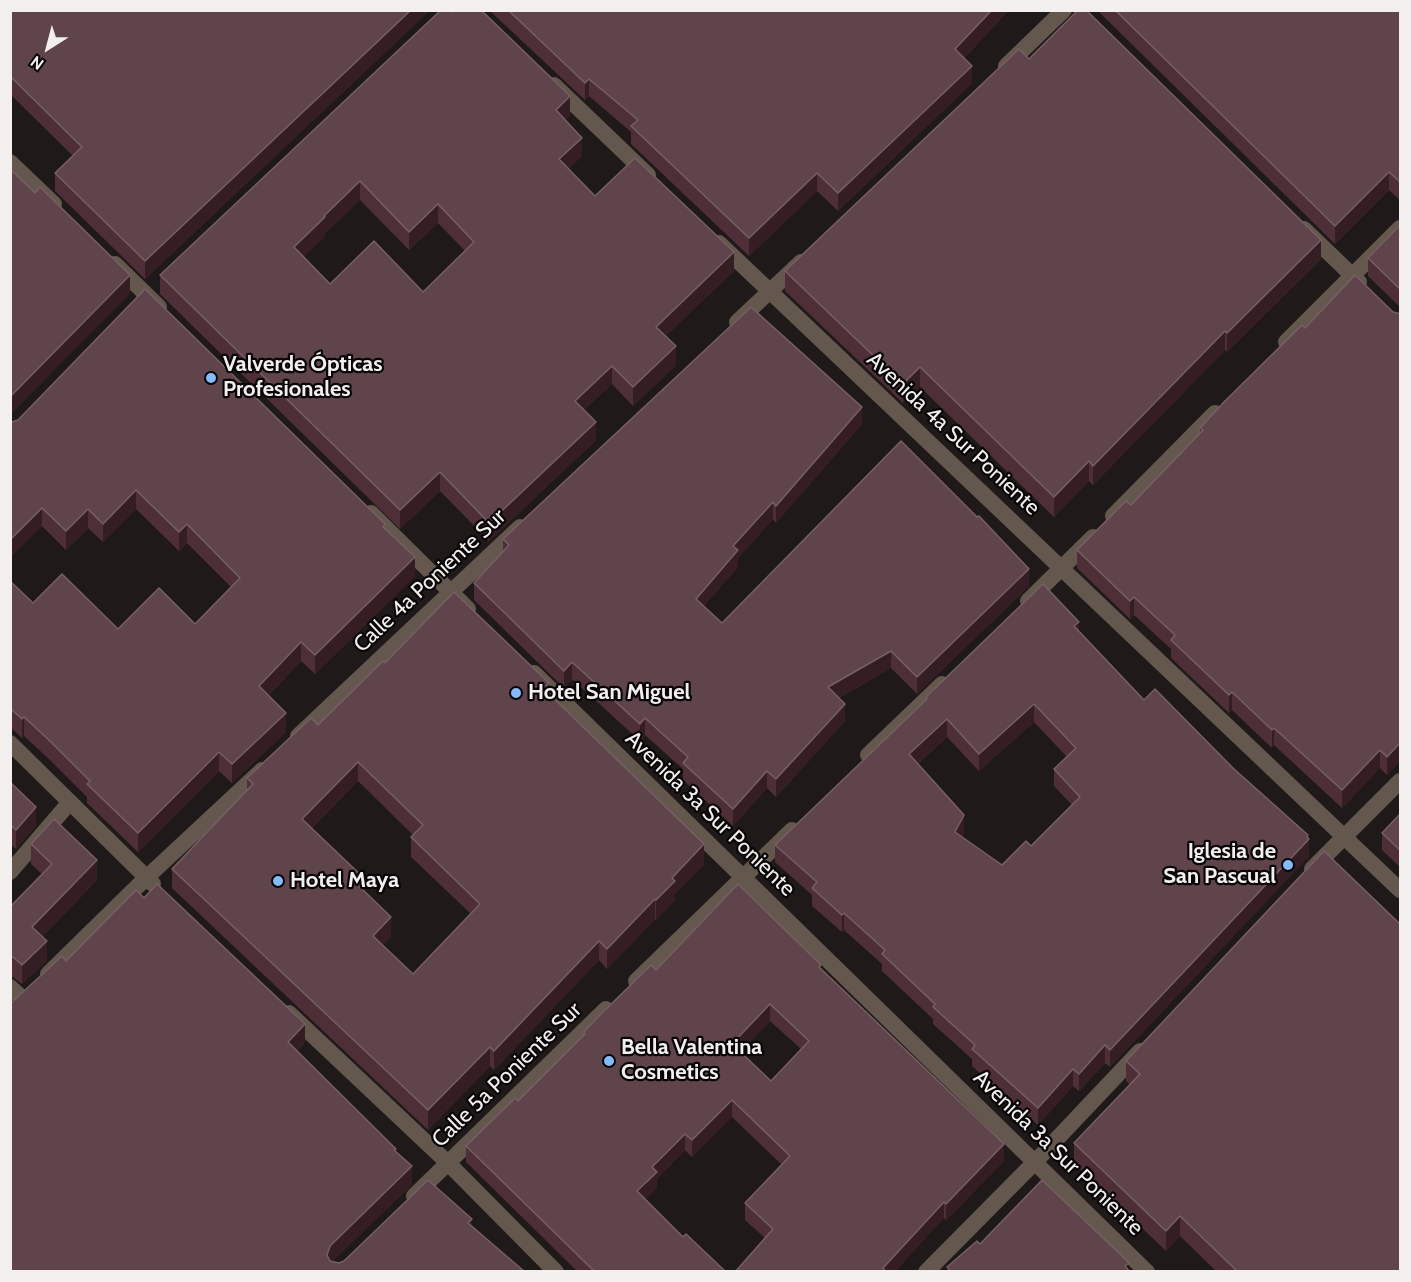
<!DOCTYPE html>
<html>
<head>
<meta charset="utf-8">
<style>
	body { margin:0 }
	#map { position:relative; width:1411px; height:1282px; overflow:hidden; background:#1f1a19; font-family:Cabin,sans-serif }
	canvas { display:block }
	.frame { position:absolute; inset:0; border:12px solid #f3efef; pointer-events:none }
	.north { position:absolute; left:18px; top:18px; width:60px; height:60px; -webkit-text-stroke:4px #080606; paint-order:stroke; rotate:216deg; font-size:16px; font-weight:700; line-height:24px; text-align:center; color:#f3efef }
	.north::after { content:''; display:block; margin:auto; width:21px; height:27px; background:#f3efef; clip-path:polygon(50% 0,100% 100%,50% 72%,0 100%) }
</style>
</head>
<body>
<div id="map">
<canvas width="1411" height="1282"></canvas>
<div class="frame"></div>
<div class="north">N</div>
</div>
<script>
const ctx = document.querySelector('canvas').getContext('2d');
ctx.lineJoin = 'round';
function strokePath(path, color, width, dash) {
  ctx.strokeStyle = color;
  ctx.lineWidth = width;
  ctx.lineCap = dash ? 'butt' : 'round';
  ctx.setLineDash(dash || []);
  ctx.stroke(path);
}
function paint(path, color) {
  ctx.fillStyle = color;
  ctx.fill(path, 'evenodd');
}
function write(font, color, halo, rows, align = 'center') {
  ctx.font = font + ' Cabin,sans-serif';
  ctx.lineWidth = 4.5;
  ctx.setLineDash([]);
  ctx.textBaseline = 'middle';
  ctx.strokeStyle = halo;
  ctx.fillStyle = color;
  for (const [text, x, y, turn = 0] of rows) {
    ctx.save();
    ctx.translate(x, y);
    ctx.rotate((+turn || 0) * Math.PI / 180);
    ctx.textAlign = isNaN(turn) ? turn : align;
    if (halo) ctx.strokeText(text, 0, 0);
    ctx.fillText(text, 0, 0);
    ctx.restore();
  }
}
const service = new Path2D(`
	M10 872 70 802
	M10 987 23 999`);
const minor = new Path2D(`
	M1006 66 1064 10
	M554 85 648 175
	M10 162 54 204
	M1304 229 1359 282
	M719 243 1400 890
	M115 264 159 307
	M737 322 801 262
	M1286 342 1400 228
	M371 513 468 609
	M1113 516 1215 413
	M1028 601 1093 537
	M534 673 1147 1272
	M298 736 520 527
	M10 743 153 884
	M868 755 942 684
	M1312 869 1400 781
	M48 974 146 878 262 770
	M636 981 792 830
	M289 1013 448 1163 556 1272
	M414 1196 606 1009
	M926 1272 1035 1162 1140 1051`);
const wall = new Path2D(`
	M10 10H430L145 279 55 191V173L73 156 10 94Z
	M441 10 570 115 565 120 582 156 568 169 595 196 734 271 665 336 676 365 633 406 612 384 584 410 596 440 489 541 440 491 400 529 160 294V275ZM360 200 409 250 438 223 465 251 423 292 330 284 303 257 325 236V233Z
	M489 10H1009L964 58 972 83 838 211 817 191 749 256 631 144V132L589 96 585 100Z
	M1097 10H1401V201L1389 190 1335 244Z
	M1029 59 1321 259 1227 352 1225 350 1093 485 1089 481 1054 517 920 387 903 403 785 291V271Z
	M1401 224V308L1368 276V258Z
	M1393 312 1401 314V760L1387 775 1380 768 1342 808 1274 745 1272 748 1232 710 1229 713 1171 658V649L1134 615 1130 619 1077 568V550L1131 505 1200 433V428L1305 328Z
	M10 422 385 529 415 576 315 674 301 661 268 696 286 732 232 783 219 771 138 852 87 803V797L50 760 24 736 22 738 10 727V581L33 603 118 629 195 624 231 587 187 543 179 551 136 509 103 542 88 528 66 550 42 526Z
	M862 424 776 523 773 519 738 558V567L704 606 722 623 1029 586 917 694 891 668 839 698 845 721 776 797 767 788 733 826 683 780V769L645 735 640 741 572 679 564 688 474 600V583L503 551V539Z
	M1079 631 1144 700 1234 769 1308 838 1309 856 1110 1067 1105 1063 1079 1091 1073 1086 1038 1125 972 1066V1059L933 1024V1019L882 971V964L844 930 842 932 812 906V895L775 862V845L926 700V697ZM1034 722 1067 757 1054 769V786L1072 805 1031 846 1002 865 962 837 964 833 918 764 947 737 979 771Z
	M385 663 549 695 704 864 675 894V900L656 920 655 919 607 969 599 960 494 1070 490 1066 428 1130 172 888V869L247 791V778L318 725ZM358 781 413 835 411 837V857L471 914 413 974 383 945 391 937 365 893 312 828Z
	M10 782 36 826 16 849 10 844Z
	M1401 813V868L1382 850V833Z
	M31 844 97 880 42 937 47 961 22 984 13 977H10V907L42 874 31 864Z
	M656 970H821L1004 1161 946 1220 944 1218 765 1238 745 1220V1203L782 1165 732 1117 692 1157 685 1150 657 1179V1188L645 1199 683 1237 726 1272H578L466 1162V1146L518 1101 584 1036V1032ZM770 1021 801 1049 771 1081 740 1052Z
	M1126 1061 1401 1272H1217L1180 1236 1166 1251 1074 1163V1143L1130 1085 1126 1081Z`);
const shadedWall = new Path2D(`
	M411 10H430L145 279V261Z
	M992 10H1009L955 67V49Z
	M972 66V83L838 211V193Z
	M589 79V96L585 100V83Z
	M570 96V115L556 129V110Z
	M582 138V156L559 178V159Z
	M1389 172V190L1335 244V226Z
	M817 173V191L749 256V238Z
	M360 181V200L325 233V236L294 266V247L324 216Z
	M438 204V223L409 250V232Z
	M1321 240V259L1227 352V333Z
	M734 252V271L656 346V327Z
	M130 275V294L10 415V397Z
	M1225 331V350L1093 485V466Z
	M676 346V365L633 406V387Z
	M612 366V384L575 419V401Z
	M920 367V387L903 403V384Z
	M862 407V424L776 523V506Z
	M596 422V440L489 541V523Z
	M1089 461V481L1054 517V497Z
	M440 472V491L400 529V510Z
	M136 490V509L103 542V524Z
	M773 502V519L738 558V567L696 616V599L733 546Z
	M42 508V526L10 558V540Z
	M88 509V528L66 550V531Z
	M187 524V543L179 551V532Z
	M415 557V576L315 674V655Z
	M1029 569V586L917 694V677Z
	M1134 597V615L1130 619V601Z
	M1079 622V639L1074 626Z
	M301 642V661L259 705V686Z
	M891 651V668L828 704V687Z
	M572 662V679L564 688V671Z
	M549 683V703L544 689Z
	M1232 692V710L1229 713V695Z
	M845 704V721L776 797V779Z
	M1034 704V722L979 771V754Z
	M286 713V732L232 783V764Z
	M24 717V736L22 738V719Z
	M645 718V735L640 741V724Z
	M947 719V737L909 772V754Z
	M1274 728V745L1272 748V730Z
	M1401 742V760L1387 775V757Z
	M1380 750V768L1342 808V790Z
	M219 752V771L138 852V833Z
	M358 762V781L302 838V819Z
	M767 771V788L733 826V809Z
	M36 807V826L16 849V830Z
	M964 815V833L955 849V832Z
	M1308 835V840L1309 839V856L1110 1067V1050Z
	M704 844V864L675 894V900L656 920V900L672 878Z
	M97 860V880L32 947V927Z
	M365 879V899L359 886Z
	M655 899V919L607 969V949Z
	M844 913V930L842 932V915Z
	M391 917V937L373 955V936Z
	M47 941V961L22 984V965Z
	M599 941V960L494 1070V1051Z
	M770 1004V1021L732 1060V1044Z
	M305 1024V1043L288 1061V1042Z
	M1105 1045V1063L1079 1091V1074Z
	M490 1047V1066L428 1130V1110Z
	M1073 1069V1086L1038 1125V1108Z
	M732 1100V1117L692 1157V1140Z
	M685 1134V1150L657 1179V1188L637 1208V1191L652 1167Z
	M1004 1144V1161L946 1220V1204Z
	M412 1166V1185L330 1264 327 1255 330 1246Z
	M944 1202V1218L895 1272H883V1268Z
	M1180 1216V1236L1166 1251V1231Z
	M472 1219V1238L468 1223Z`);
const building = new Path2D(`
	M10 10H411L145 261 55 173 82 147 10 76Z
	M441 10H450L452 12 453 10H481L570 96 556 110 582 138 559 159 595 196 635 158 734 252 656 327 676 346 633 387 612 366 575 401 596 422 489 523 440 472 400 510 160 275ZM360 181 409 232 438 204 474 242 423 292 374 241 330 284 294 247 325 217 324 216Z
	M508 10H992L955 49 972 66 838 193 817 173 749 238 631 126 638 120 589 79 585 83Z
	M1078 10H1086L1321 240 1227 333 1225 331 1093 466 1089 461 1054 497 920 367 903 384 785 271 1019 49 1029 59Z
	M1115 10H1401V183L1389 172 1335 226Z
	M10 169 35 193 40 187 130 275 10 397Z
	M1401 224V290L1368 258Z
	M1355 275 1393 312 1401 314V742L1387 757 1380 750 1342 790 1274 728 1272 730 1232 692 1229 695 1171 640 1175 635 1134 597 1130 601 1077 550 1126 501 1131 505 1203 430 1200 428 1224 402 1302 325 1305 328Z
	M145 289 385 524 383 527 415 557 315 655 301 642 259 686 286 713 232 764 219 752 138 833 87 784 90 781 50 741 24 717 22 719 10 708V581L33 603 62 574 118 629 159 588 195 624 240 578 187 524 179 532 136 490 103 524 88 509 66 531 42 508 10 540V422H12L18 420Z
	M751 307 862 407 776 506 773 502 733 546 738 550 696 599 722 623 901 441 977 517 979 516 1029 569 917 677 891 651 828 687 845 704 776 779 767 771 733 809 683 763 688 757 645 718 640 724 572 662 564 671 474 583 509 545 503 539Z
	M1043 584 1079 622 1074 626 1144 700 1155 689 1234 769 1308 835 1307 837 1309 839 1110 1050 1105 1045 1079 1074 1073 1069 1038 1108 972 1049 975 1045 933 1007 935 1004 882 954 885 950 844 913 842 915 812 888 817 882 775 845 927 699 926 697ZM1034 704 1076 748 1054 769 1080 797 1031 846 1026 841 1002 865 955 832 964 815 909 754 947 719 979 754Z
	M454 592 549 683 544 689 704 844 672 878 675 881 656 900 655 899 607 949 599 941 494 1051 490 1047 428 1110 172 869 253 784 247 778 311 718 318 725 383 661 385 663ZM358 762 423 825 411 837 480 904 413 974 373 936 391 917 359 886 365 879 302 819Z
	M10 782 36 807 16 830 10 825Z
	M1401 813V851L1382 833Z
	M54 819 97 860 32 927 47 941 22 965 13 957 10 958V907L52 864 31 844Z
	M1324 851 1401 925V1272H1238L1180 1216 1166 1231 1074 1143 1140 1074 1126 1061Z
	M157 884 305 1024 288 1042 396 1149 394 1150 412 1166 330 1246 327 1255 330 1261 339 1263 344 1261 428 1180 472 1219 468 1223 525 1272H10V1004L62 956 66 961 136 890 144 898Z
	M738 884 821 965 819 967 1004 1144 946 1204 944 1202 883 1268 886 1272H735L773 1229 745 1203 790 1156 732 1100 692 1140 685 1134 652 1167 657 1172 637 1191 683 1237 686 1234 726 1272H595L466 1146 515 1098 518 1101 585 1034 584 1032 598 1017 651 965 656 970ZM770 1004 809 1041 771 1081 732 1044Z
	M1042 1180 1120 1254 1129 1263 1125 1266 1130 1272H951L947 1267 977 1241 980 1244Z`);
const markers = [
	[211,378,6,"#84bcfb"],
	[516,693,6,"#84bcfb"],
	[1288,865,6,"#84bcfb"],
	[278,881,6,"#84bcfb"],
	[609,1061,6,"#84bcfb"]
];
const poiNames = [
	["Valverde Ópticas",223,365],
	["Profesionales",223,390],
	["Hotel San Miguel",528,693],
	["Iglesia de",1276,852,"right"],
	["San Pascual",1276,877,"right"],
	["Hotel Maya",290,881],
	["Bella Valentina",621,1048],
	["Cosmetics",621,1073]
];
const streetNames = [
	["Avenida 4a Sur Poniente",953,434,43],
	["Calle 4a Poniente Sur",430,581,-43],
	["Avenida 3a Sur Poniente",710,814,44],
	["Calle 5a Poniente Sur",507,1075,-44],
	["Avenida 3a Sur Poniente",1058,1153,44]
];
strokePath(service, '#64584e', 16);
strokePath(minor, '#64584e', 16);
paint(wall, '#4e2f38');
paint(shadedWall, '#341e23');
paint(building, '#60444b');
strokePath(building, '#775f65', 1.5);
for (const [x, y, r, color] of markers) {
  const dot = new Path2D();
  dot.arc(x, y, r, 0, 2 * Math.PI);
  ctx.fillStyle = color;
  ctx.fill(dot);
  strokePath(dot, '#080606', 2);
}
write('bold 22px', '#f3efef', '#080606', poiNames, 'left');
write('22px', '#f3efef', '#080606', streetNames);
</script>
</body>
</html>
